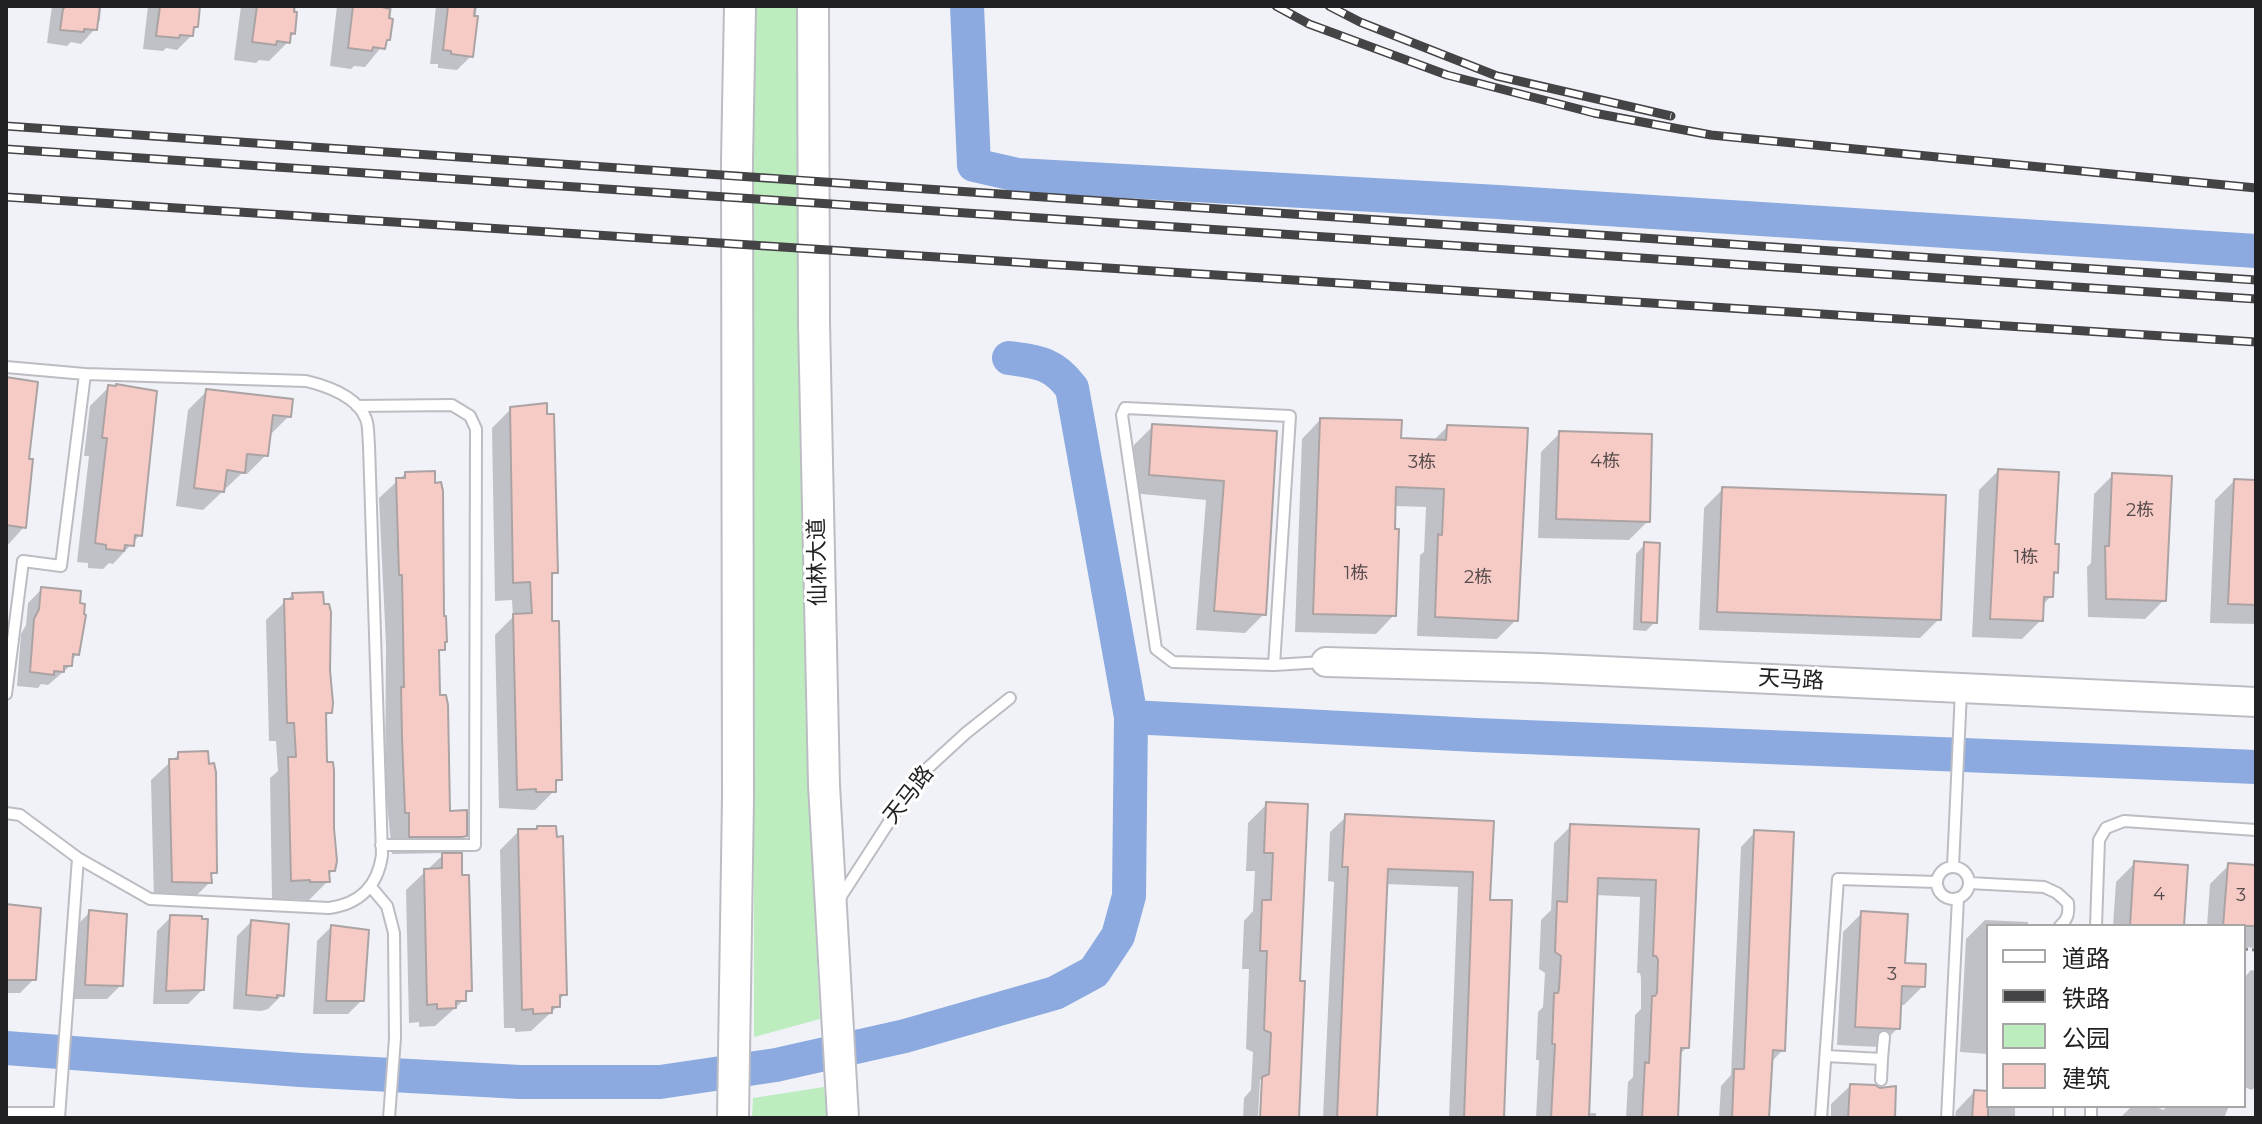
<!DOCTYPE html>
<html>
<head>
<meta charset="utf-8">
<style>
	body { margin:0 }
	#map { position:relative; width:2262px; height:1124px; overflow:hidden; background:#f0f2f8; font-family:Montserrat,"Noto Sans SC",sans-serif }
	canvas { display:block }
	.frame { position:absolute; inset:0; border:8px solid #212124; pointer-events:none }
	.legend { position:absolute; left:1986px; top:924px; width:260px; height:184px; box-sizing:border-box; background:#fff; border:2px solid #a6a6a7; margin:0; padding:10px 14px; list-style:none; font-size:24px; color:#212124 }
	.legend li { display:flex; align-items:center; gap:16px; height:40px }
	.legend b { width:40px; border:2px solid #a6a6a7 }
</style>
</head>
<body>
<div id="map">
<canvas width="2262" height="1124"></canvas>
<div class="frame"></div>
<ul class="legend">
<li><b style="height:10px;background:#fff"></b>道路</li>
<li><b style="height:10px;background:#444447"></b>铁路</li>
<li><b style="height:22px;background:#bdecbf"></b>公园</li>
<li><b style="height:22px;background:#f6cac5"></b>建筑</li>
</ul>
</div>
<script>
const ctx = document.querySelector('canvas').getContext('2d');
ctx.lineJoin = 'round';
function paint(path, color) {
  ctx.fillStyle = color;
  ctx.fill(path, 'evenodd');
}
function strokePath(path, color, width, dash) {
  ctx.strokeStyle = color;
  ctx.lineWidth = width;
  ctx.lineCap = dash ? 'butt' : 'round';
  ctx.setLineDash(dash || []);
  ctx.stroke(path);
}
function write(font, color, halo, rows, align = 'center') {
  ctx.font = font + ' Montserrat,"Noto Sans SC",sans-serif';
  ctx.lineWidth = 6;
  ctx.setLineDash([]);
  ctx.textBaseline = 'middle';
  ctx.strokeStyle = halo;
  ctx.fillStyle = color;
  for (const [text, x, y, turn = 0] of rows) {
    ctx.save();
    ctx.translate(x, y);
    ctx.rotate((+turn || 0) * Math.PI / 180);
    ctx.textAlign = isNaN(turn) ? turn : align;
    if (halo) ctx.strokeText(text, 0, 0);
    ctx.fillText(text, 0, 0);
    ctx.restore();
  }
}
const green = new Path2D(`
	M754 6H798L797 214 806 735 820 1019 754 1037Z
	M824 1087 827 1118H752L753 1098Z`);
const shadow = new Path2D(`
	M52 6H101L100 20 95 29 81 44 71 42 67 46 47 43Z
	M148 6H198L196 26 191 36 177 50 166 48 163 51 143 49Z
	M241 6H296L293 33 288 42 269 61 259 60 256 63 234 60Z
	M337 6H392L388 39 365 67 354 66 351 69 330 66Z
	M436 6H477L471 56 457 70 438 68V64H430Z
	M6 380 27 461 24 527 6 547Z
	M109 387 115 388 140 535 113 564 109 563 103 569 88 568V563L77 562 89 456H84L90 406Z
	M207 391 289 416 270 435 266 455 247 474H241L203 510 176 506 188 410Z
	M511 409 556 572 550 578V623L560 779 554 786V791L535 810 499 808 495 635 513 617 512 600 495 601 492 428Z
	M1320 420 1399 440 1433 441 1447 427 1516 620 1497 639 1417 636 1420 555 1424 552 1426 507 1394 506V615L1376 634 1295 632 1302 439Z
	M1153 426 1275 432 1264 614 1245 633 1196 630 1206 500 1131 493 1134 445Z
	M1560 433 1648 521 1629 540 1538 538 1541 452Z
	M1998 471 2053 546 2056 572 2052 576 2051 596 2042 606 2041 620 2022 639 1972 637 1979 490Z
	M405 474 443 649 437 654 448 813 465 835 445 855 470 990 464 996V1000L435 1026 419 1027V1022L409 1023 406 890 445 853 392 854 385 782 386 645 379 498Z
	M2113 475 2164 600 2145 619 2088 617 2087 567 2091 563 2094 494Z
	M2234 481 2256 482V624L2210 623 2215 500Z
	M1723 489 1939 619 1920 638 1699 630 1704 508Z
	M1645 544 1655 622 1646 631 1633 630 1636 554Z
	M42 589 77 605V654L71 661 70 666 48 685 41 684 38 688 17 686 21 634 26 625 28 603Z
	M293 594 330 712 324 718 333 870 328 876V881L309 900 272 899 270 778 278 771 276 741H269L266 620Z
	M179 754 215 872 209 878V883L191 901H154L151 780Z
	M1267 804 1298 983 1297 1118H1262L1264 1076 1260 1080 1258 1118H1243L1244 1098 1251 1090 1253 1052 1246 1049 1249 969H1242L1244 921 1253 911 1255 871H1246L1248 823Z
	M1346 817 1491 823 1488 902 1501 1118H1449L1458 887 1386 884 1375 1118H1323L1334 882 1328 881 1330 832Z
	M1571 826 1696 831 1687 1047 1679 1055 1676 1116 1686 1118H1626L1628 1082 1633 1077 1635 1015 1641 1009V978L1640 973H1637L1640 897 1595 895 1588 1113H1596V1118H1536L1539 1060H1536L1538 1012 1543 1007 1545 973 1539 969 1541 920 1551 910 1554 843Z
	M519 831 565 994 558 1001V1006L531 1031 515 1032V1028H504L500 850Z
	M1755 832 1783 1050 1770 1063 1767 1118H1719L1721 1086 1731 1075 1741 847Z
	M2135 863 2182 926H2113L2116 882Z
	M2229 865 2256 867V948L2244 947V926H2207L2210 884Z
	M6 906 34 979 20 993H6Z
	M90 912 121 985 107 999H72L76 926Z
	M1862 913 1923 986 1904 1005H1900L1898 1028 1879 1047 1837 1045 1843 932Z
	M171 917 202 990 188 1004H153L157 931Z
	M1985 920 2028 922V926H1988V1054L1960 1052 1966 939Z
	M251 922 282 995 268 1009 261 1011 233 1009 237 936Z
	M331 927 362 1000 348 1014H313L317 941Z
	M2251 970 2256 971V1086L2252 1090 2244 1087V978Z
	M1850 1086 1893 1118H1831V1104Z
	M1974 1092 1988 1093V1106H2015V1118H1955L1956 1111Z
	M2132 1106H2153L2164 1110 2166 1106H2229L2224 1118H2120Z`);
const river = new Path2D(`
	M967 6 974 165 1018 175 1498 202 2256 251
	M1131 717 1476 735 2256 767
	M6 1048 300 1070 520 1082H660L776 1065 905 1036 1055 993 1094 972 1118 936 1129 896 1131 717 1072 388C1053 363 1039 362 1009 358`);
const building = new Path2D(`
	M66 6H100L97 30 84 29V32L60 30 63 9Z
	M160 6H200L198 27H194L193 36 180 35 179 38 156 36Z
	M257 6H294V12H297L295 34 291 33 290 43 277 41 276 45 252 42Z
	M353 6H378L390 9 389 18 393 19 390 40H387L385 49 373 47 372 51 348 48Z
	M448 6H475L474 16H478L473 57 451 54V51L443 50Z
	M6 377 38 382 29 459H33L26 528 6 525Z
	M116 384 157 391 142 536 135 535 134 546 125 545 124 551 106 549V545L95 543 107 438H102L108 385 116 386Z
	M206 389 293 399 291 417 273 415 268 456 247 454 245 473 227 470 224 492 194 488Z
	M547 403V414H554L558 573H552V621H559L562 780H556V792H536V789L517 790 513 614 532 613 530 582 513 583 510 407Z
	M1320 418 1402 420 1401 438 1446 440 1447 425 1528 428 1518 621 1435 617 1438 534 1442 535 1444 489 1396 487 1395 529H1399L1396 616 1313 614Z
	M1152 424 1277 431 1266 615 1214 611 1224 481 1149 475Z
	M1559 431 1652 434 1650 522 1556 519Z
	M1998 469 2059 472 2055 544H2059L2058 573 2054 572 2053 597H2044L2043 621 1990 619Z
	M435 471V483L441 482 443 491 444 616H446L447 642H445V650H439L440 695H446L448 705 450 811 467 810V836L462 837H409V813H405L402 737 401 687H404L402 575H399L396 478H405V472Z
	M2112 473 2172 476 2166 601 2106 599 2105 546H2109Z
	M2234 479 2256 480V605L2228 604Z
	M1722 487 1946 495 1941 620 1717 612Z
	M1644 542 1660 543 1657 623 1641 622Z
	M41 587 81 591 80 603 85 604 84 614 86 615 79 655 73 654 72 666H64V672L54 671V675L30 672 34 619 39 609Z
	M323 592 324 604H329L331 612 330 670 333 703 332 713H326L327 762H333L334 770V828L337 861 335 871H329L330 882H310V880L291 881 288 757H296L294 723H287L284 599H293L292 593Z
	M208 751 209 764 214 763 216 772 217 873H211L212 883 172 882 169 759H178V752Z
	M1266 802 1308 804 1300 981H1305L1299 1118H1260L1262 1077 1269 1074 1271 1033 1264 1030 1267 951H1260L1262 900H1271L1273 853H1264Z
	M1345 814 1494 821 1490 900H1512L1504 1118H1464L1473 872 1388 869 1377 1118H1337L1348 867H1342Z
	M1570 824 1699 829 1689 1048H1681L1678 1118H1642L1645 1062 1649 1063 1652 996H1655L1657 993 1658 960 1656 956H1653L1656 880 1598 878 1589 1118H1551L1555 1044H1552L1554 993H1558L1559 989 1561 956 1555 952 1557 901 1567 902Z
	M537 826H556L557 837 563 836 567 995H560V1007H552V1013L533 1014V1009L522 1010 518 829H537Z
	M1754 830 1794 832 1785 1051 1773 1050 1769 1118H1732L1734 1069H1744Z
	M442 853H462V875H469L472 991H466V1001H456V1008L437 1009V1004L427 1005 424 869 442 868Z
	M2134 861 2188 865 2184 926H2130Z
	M2228 863 2256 865V926H2223Z
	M6 904 41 908 36 980H6Z
	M89 910 127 914 123 986 85 985Z
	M1861 911 1908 914 1905 963 1926 964 1925 987 1902 986 1900 1029 1855 1027Z
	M170 915 202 916V919H208L204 990 166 991Z
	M251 920 289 924 284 996 277 995V998L246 995Z
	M331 925 369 930 364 1001H326Z
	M1850 1084 1875 1085 1880 1088 1896 1086 1895 1118H1848Z
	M1974 1090 1988 1091V1118H1972Z`);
const path = new Path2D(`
	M2244 949 2256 950`);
const lane = new Path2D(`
	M6 367 85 374 306 381C327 386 358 397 366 419 369 426 368 437 369 445L382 855C378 885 360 904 329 908L150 899 78 858
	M357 406 452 405 470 416 476 429 475 845H381
	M1125 408 1290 416 1274 665 1173 662 1156 649 1122 415Z
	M1274 665 1323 662
	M6 694 23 561 61 566 85 374
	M6 813 20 815 78 858 59 1118
	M1953 867 1961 690
	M1937 883a16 16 0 1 1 32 0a16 16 0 1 1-32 0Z
	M1969 883 2044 887 2057 893 2068 903C2069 913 2068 919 2060 926
	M371 887 387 906 394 933 395 1038 389 1118
	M838 901 918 777 966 733 1010 698
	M2096 926 2099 840 2106 828 2124 821 2256 830
	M1826 1056 1882 1059 1884 1037
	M1881 1080 1882 1059
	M6 1113H59
	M1821 1118 1838 879 1937 882
	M1947 1118 1958 898
	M2059 1118V1106
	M2091 1118V1106`);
const secondary = new Path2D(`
	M1326 662 1540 668 2256 702`);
const primary = new Path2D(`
	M813 6 814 322 824 785 843 1118
	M733 1118 738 798 737 160 740 6`);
const rail = new Path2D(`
	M1276 6 1309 24 1447 75 1594 113 1711 135 2256 188
	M1329 6 1360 22 1497 76 1671 116
	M6 126 2256 280
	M6 149 2256 299
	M6 197 2256 342`);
const numberNames = [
	["4栋",1605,462],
	["3栋",1422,463],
	["2栋",2140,511],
	["1栋",2026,558],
	["1栋",1356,574],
	["2栋",1478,578],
	["4",2159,895],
	["3",2241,896],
	["3",1892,975]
];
const streetNames = [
	["仙林大道",818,562,-91],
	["天马路",1791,680,3],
	["天马路",909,795,-52]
];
paint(green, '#bdecbf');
paint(shadow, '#0003');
strokePath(river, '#8caadf', 34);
paint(building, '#f6cac5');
strokePath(building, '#aba3a3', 2);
strokePath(lane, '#bbbdc3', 14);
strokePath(secondary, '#bbbdc3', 32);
strokePath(primary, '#bbbdc3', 34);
strokePath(path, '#86878b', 3, [4, 4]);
strokePath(lane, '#fff', 10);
strokePath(secondary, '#fff', 28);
strokePath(primary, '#fff', 30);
strokePath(rail, '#444447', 9);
strokePath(rail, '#fff', 6, [18]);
write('18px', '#564b4c', null, numberNames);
write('22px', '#212124', '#fff', streetNames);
</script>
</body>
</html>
